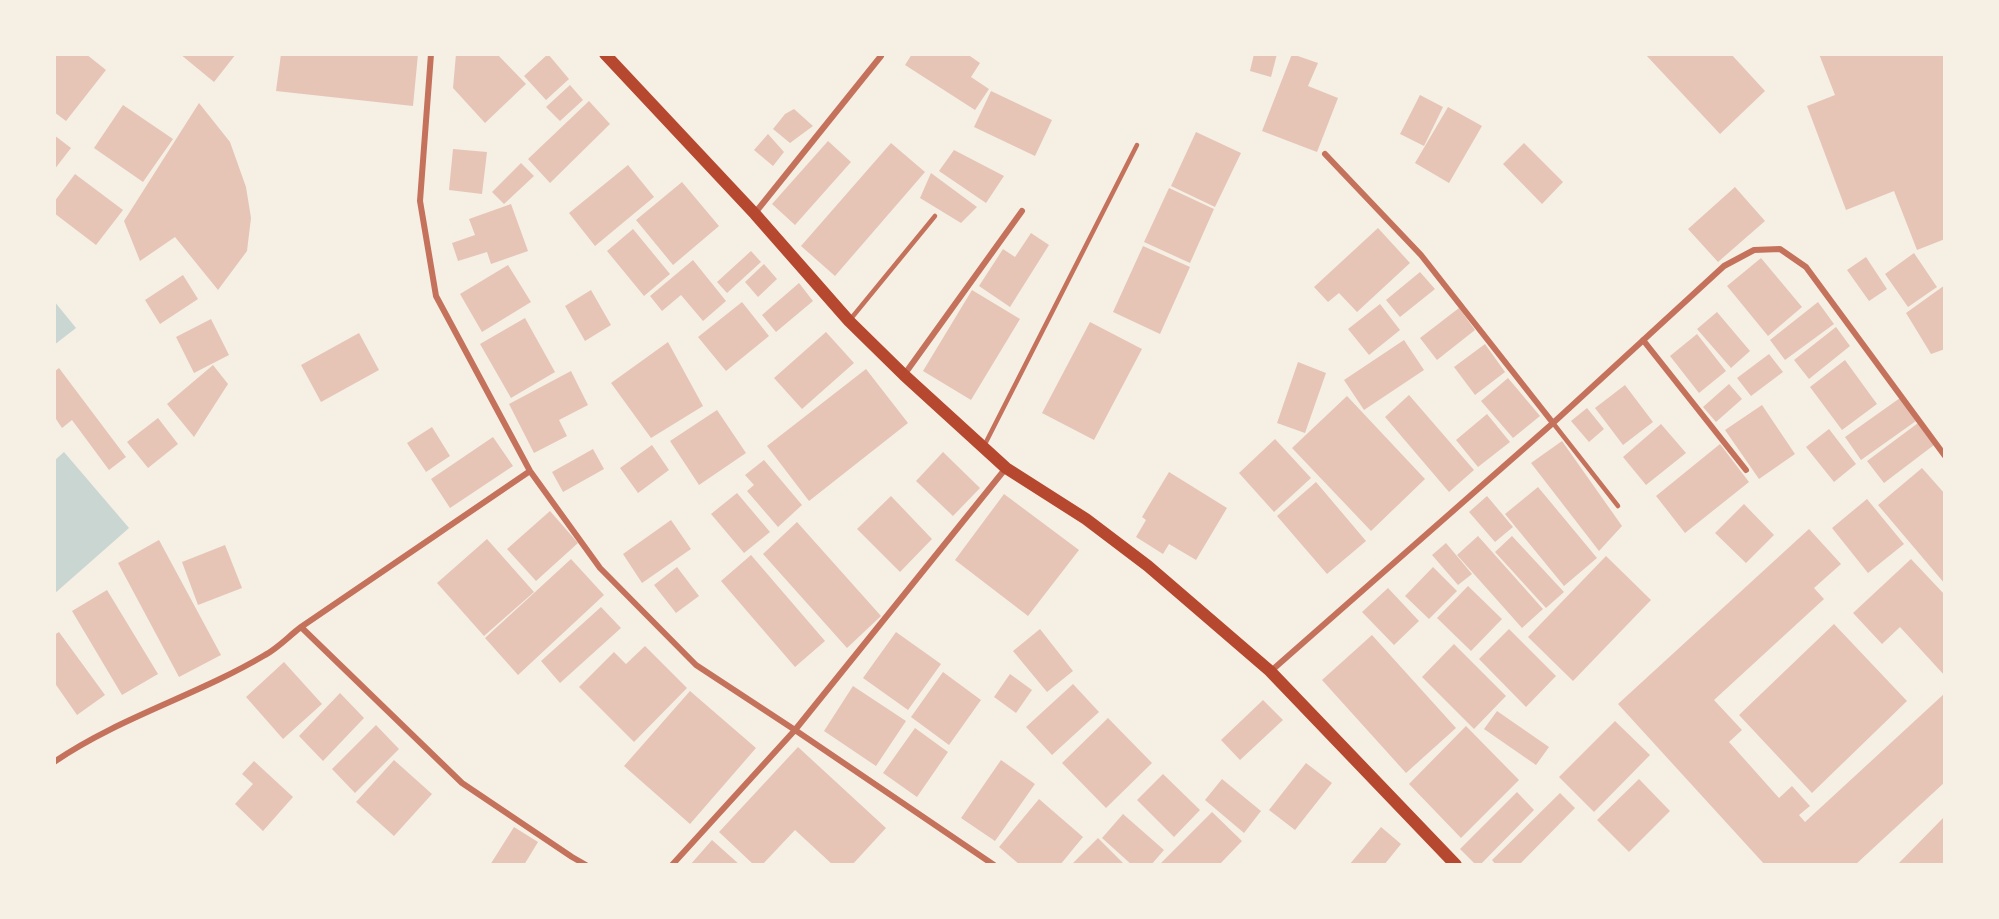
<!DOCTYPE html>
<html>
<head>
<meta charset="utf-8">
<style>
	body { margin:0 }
	#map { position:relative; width:1999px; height:919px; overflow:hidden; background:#f6efe4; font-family:"PT Sans",sans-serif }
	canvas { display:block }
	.frame { position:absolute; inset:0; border:56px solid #f6efe4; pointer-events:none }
</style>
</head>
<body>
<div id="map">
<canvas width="1999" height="919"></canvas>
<div class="frame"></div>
</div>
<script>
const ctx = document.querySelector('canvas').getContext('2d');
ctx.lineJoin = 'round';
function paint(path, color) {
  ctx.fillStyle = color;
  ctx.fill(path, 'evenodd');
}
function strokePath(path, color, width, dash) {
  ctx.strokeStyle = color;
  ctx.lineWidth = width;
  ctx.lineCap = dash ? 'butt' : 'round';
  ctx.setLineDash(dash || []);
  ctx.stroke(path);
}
const water = new Path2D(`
	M54 301 76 328 54 345Z
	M64 452 129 528 54 594V461Z`);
const building = new Path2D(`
	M57 54H86L106 70 66 121 54 112V58Z
	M180 54H236L214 82Z
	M281 54H418L413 106 276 91Z
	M456 54H497L526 84 485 123 453 88Z
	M548 54 569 79 546 100 524 76Z
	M912 54H967L980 63 971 77 989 89 975 110 905 65Z
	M1254 54H1277L1271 77 1250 71Z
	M1292 54 1318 63 1308 86 1338 98 1317 152 1262 131Z
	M1645 54H1731L1765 91 1720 134Z
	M1819 54H1945V239L1917 250 1894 191 1846 210 1807 106 1835 95Z
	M570 85 583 100 560 121 546 107Z
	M991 91 1052 120 1035 156 974 127Z
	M1420 95 1443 107 1424 146 1400 134Z
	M589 101 610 124 550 183 528 159Z
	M199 103 230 142 246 187 251 218 247 251 218 290 175 237 140 261 124 221Z
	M123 105 173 139 143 182 94 148Z
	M1448 107 1482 126 1449 183 1415 163Z
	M794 109 813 126 790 143 773 129 785 114Z
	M1196 132 1241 153 1215 207 1171 186Z
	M768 134 784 152 773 166 754 150Z
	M54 135 71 148 54 170Z
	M828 141 851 162 795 225 772 204Z
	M891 143 925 172 835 276 801 246Z
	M1524 143 1563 182 1542 204 1503 164Z
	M453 149 487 152 482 194 449 190Z
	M954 150 1004 176 986 203 939 171Z
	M521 163 534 176 504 204 492 192Z
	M628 165 654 197 595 246 569 213Z
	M931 173 977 207 961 223 920 198Z
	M75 174 123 210 96 245 54 213V202Z
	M682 182 719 226 673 265 636 220Z
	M1735 187 1765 221 1718 262 1688 229Z
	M1169 188 1214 209 1190 263 1144 242Z
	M511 204 528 251 491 264 487 252 458 261 452 243 475 235 469 219Z
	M1378 228 1410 263 1357 312 1339 293 1328 302 1314 287Z
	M633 229 670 274 644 296 607 251Z
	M1031 233 1049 245 1010 307 979 286 1003 249 1015 257Z
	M1143 246 1190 267 1160 334 1113 312Z
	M751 251 761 262 727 293 717 282Z
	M1914 253 1937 287 1908 307 1885 274Z
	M1866 257 1887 289 1869 301 1847 270Z
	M1761 258 1802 307 1768 336 1727 286Z
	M693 260 726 301 703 321 681 295 662 311 650 296Z
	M764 264 777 279 758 297 745 282Z
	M508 265 531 302 482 332 460 294Z
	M1420 272 1435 289 1400 317 1386 300Z
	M183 275 198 299 160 324 145 300Z
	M799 283 813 301 776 332 762 315Z
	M1945 285V349L1931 354 1906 313Z
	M591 290 611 325 585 341 565 306Z
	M972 290 1020 319 971 400 923 371Z
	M742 302 769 336 726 371 698 337Z
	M1818 302 1834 324 1785 360 1770 340Z
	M1380 304 1400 330 1369 355 1348 329Z
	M1459 308 1475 330 1437 360 1420 338Z
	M1717 312 1750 351 1731 368 1697 329Z
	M525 318 555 372 511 398 480 344Z
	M211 319 229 355 194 373 176 337Z
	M1090 322 1142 349 1094 440 1042 413Z
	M1836 327 1850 346 1809 379 1794 360Z
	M826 332 854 363 802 409 774 378Z
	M359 333 379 370 321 402 301 365Z
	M1697 334 1726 371 1699 393 1670 356Z
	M1404 340 1424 370 1364 410 1344 380Z
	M668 342 703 406 651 438 611 383Z
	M1485 344 1505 372 1475 395 1454 367Z
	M1769 354 1783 372 1751 396 1737 378Z
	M1845 360 1877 404 1842 430 1810 387Z
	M1298 362 1326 373 1305 433 1277 423Z
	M213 365 228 384 194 437 167 404Z
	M59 368 126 457 109 470 72 420 62 428 54 416V372Z
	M866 369 908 423 809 501 767 446Z
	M571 371 588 405 559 420 567 436 534 453 509 404Z
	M1508 378 1540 416 1513 438 1481 401Z
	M1729 384 1742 399 1716 422 1703 407Z
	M1625 385 1653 422 1623 445 1595 408Z
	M1409 395 1474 470 1449 492 1385 417Z
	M1347 396 1425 479 1371 531 1292 448Z
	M1900 398 1916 421 1861 460 1845 437Z
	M1762 405 1795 454 1759 479 1725 430Z
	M1587 408 1604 429 1589 442 1571 421Z
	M717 410 746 453 699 485 670 441Z
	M1487 414 1510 442 1478 467 1456 440Z
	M158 418 178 444 148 468 127 442Z
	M1918 423 1934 445 1884 483 1867 461Z
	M1661 424 1686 453 1646 485 1623 457Z
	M432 427 450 456 426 472 407 443Z
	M1829 429 1856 464 1834 482 1806 447Z
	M493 437 513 466 450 508 431 479Z
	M1275 439 1311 478 1274 512 1239 473Z
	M1562 441 1622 526 1599 551 1531 463Z
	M1720 444 1749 482 1685 533 1656 496Z
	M652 445 669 470 638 493 620 468Z
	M593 449 604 469 563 492 552 472Z
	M943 452 980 488 953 516 916 481Z
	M764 460 802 505 778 527 747 491 754 485 745 475Z
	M1922 468 1945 494V584L1878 505Z
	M1169 472 1227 508 1196 560 1169 544 1163 554 1136 537 1146 520 1142 517Z
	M1316 482 1366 541 1327 574 1277 516Z
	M1538 487 1597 558 1564 586 1505 514Z
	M737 493 770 532 744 553 711 514Z
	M1004 494 1079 550 1028 616 955 560Z
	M891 496 932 539 900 572 857 529Z
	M1487 496 1513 527 1495 542 1469 512Z
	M1867 499 1904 544 1868 573 1832 528Z
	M1744 504 1774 535 1746 563 1715 533Z
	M550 511 578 543 536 581 507 549Z
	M671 520 691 549 642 583 623 554Z
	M797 522 881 616 847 648 763 554Z
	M1809 529 1841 564 1814 588 1824 599 1714 700 1742 730 1729 742 1779 798 1792 786 1810 806 1799 815 1805 822 1945 693V782L1855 865H1765L1618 704Z
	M1478 536 1543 609 1522 628 1457 555Z
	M1512 536 1564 592 1546 608 1495 552Z
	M487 539 534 592 484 636 437 583Z
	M159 540 221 655 179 677 118 563Z
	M1446 543 1472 574 1458 585 1432 555Z
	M225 545 242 588 198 605 182 562Z
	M751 555 825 641 795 667 721 581Z
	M1606 556 1651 600 1573 681 1528 637Z
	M571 559 604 595 518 675 485 638Z
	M1911 559 1945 595V676L1900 627 1882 644 1853 613Z
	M677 567 699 596 676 613 654 585Z
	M1433 567 1457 591 1429 619 1405 596Z
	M1468 586 1502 619 1471 651 1437 618Z
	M1388 588 1419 621 1394 645 1362 612Z
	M107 590 158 674 122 695 72 611Z
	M601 607 621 628 560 683 541 661Z
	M1834 624 1907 701 1812 793 1739 715Z
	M1040 629 1073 671 1047 692 1013 651Z
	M1509 629 1556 676 1526 707 1479 659Z
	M59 632 105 695 77 715 54 682V635Z
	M896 632 941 664 908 710 863 678Z
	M1372 635 1456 728 1406 773 1322 680Z
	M1454 644 1506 696 1474 729 1422 677Z
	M645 646 687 688 634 742 579 687 614 652 626 664Z
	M284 662 322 704 283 739 246 697Z
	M943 672 981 700 949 745 911 717Z
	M1010 674 1032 690 1016 713 994 697Z
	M1073 684 1099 712 1052 755 1026 727Z
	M853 686 906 721 876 766 824 731Z
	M690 691 756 748 690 824 624 766Z
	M340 693 364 718 323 761 299 736Z
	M1263 700 1283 720 1240 760 1221 740Z
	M1497 711 1549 747 1536 765 1484 729Z
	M1108 718 1152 763 1106 808 1062 763Z
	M1615 721 1650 755 1594 812 1559 777Z
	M376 725 399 749 355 793 332 769Z
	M1466 726 1519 780 1461 838 1409 784Z
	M915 728 948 752 917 797 883 773Z
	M798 747 886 828 852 865H833L795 830 762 865H754L719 832Z
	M394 760 432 794 394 836 356 802Z
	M1001 760 1035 784 995 841 961 818Z
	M254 761 293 797 263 831 235 804 253 784 242 774Z
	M1306 763 1332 783 1295 830 1269 810Z
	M1163 774 1200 810 1174 837 1137 800Z
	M1222 779 1261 811 1244 833 1205 800Z
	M1639 779 1670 811 1629 852 1597 820Z
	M1517 792 1534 810 1480 865H1476L1460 849Z
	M1560 793 1575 808 1519 865H1496L1492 860Z
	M1039 799 1083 837 1060 865H1020L999 847Z
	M1212 812 1242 841 1219 865H1159Z
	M1123 814 1164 850 1151 865H1132L1102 838Z
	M1945 816V865H1897Z
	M514 827 538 842 524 865H490Z
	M1381 827 1401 844 1384 865H1349Z
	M1098 838 1125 865H1071Z
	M712 840 740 865H690Z`);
const service = new Path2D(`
	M849 321 935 216
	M1553 423 1618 506
	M984 446 1137 145`);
const minor = new Path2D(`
	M431 54 420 201 436 296 530 471 600 568 696 665 795 730 994 865
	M1325 154 1421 255 1553 423
	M755 213 881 56
	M1643 340 1746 470
	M904 375 1022 211
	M301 627 462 783 572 857 586 865
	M1271 671 1553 423 1724 266 1754 250 1780 249 1806 267 1945 456
	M54 762C120 717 196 696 265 655 278 648 289 636 301 627L530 471
	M672 865 795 730 1006 468`);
const secondary = new Path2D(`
	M605 54 755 214 849 321 904 375 1006 468 1086 519 1148 566 1270 671 1456 865`);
paint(water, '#c9d6d2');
paint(building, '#e6c5b7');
strokePath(service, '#c5725c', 4.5);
strokePath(minor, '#c5725c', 6);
strokePath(secondary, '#b5482f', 12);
</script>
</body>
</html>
